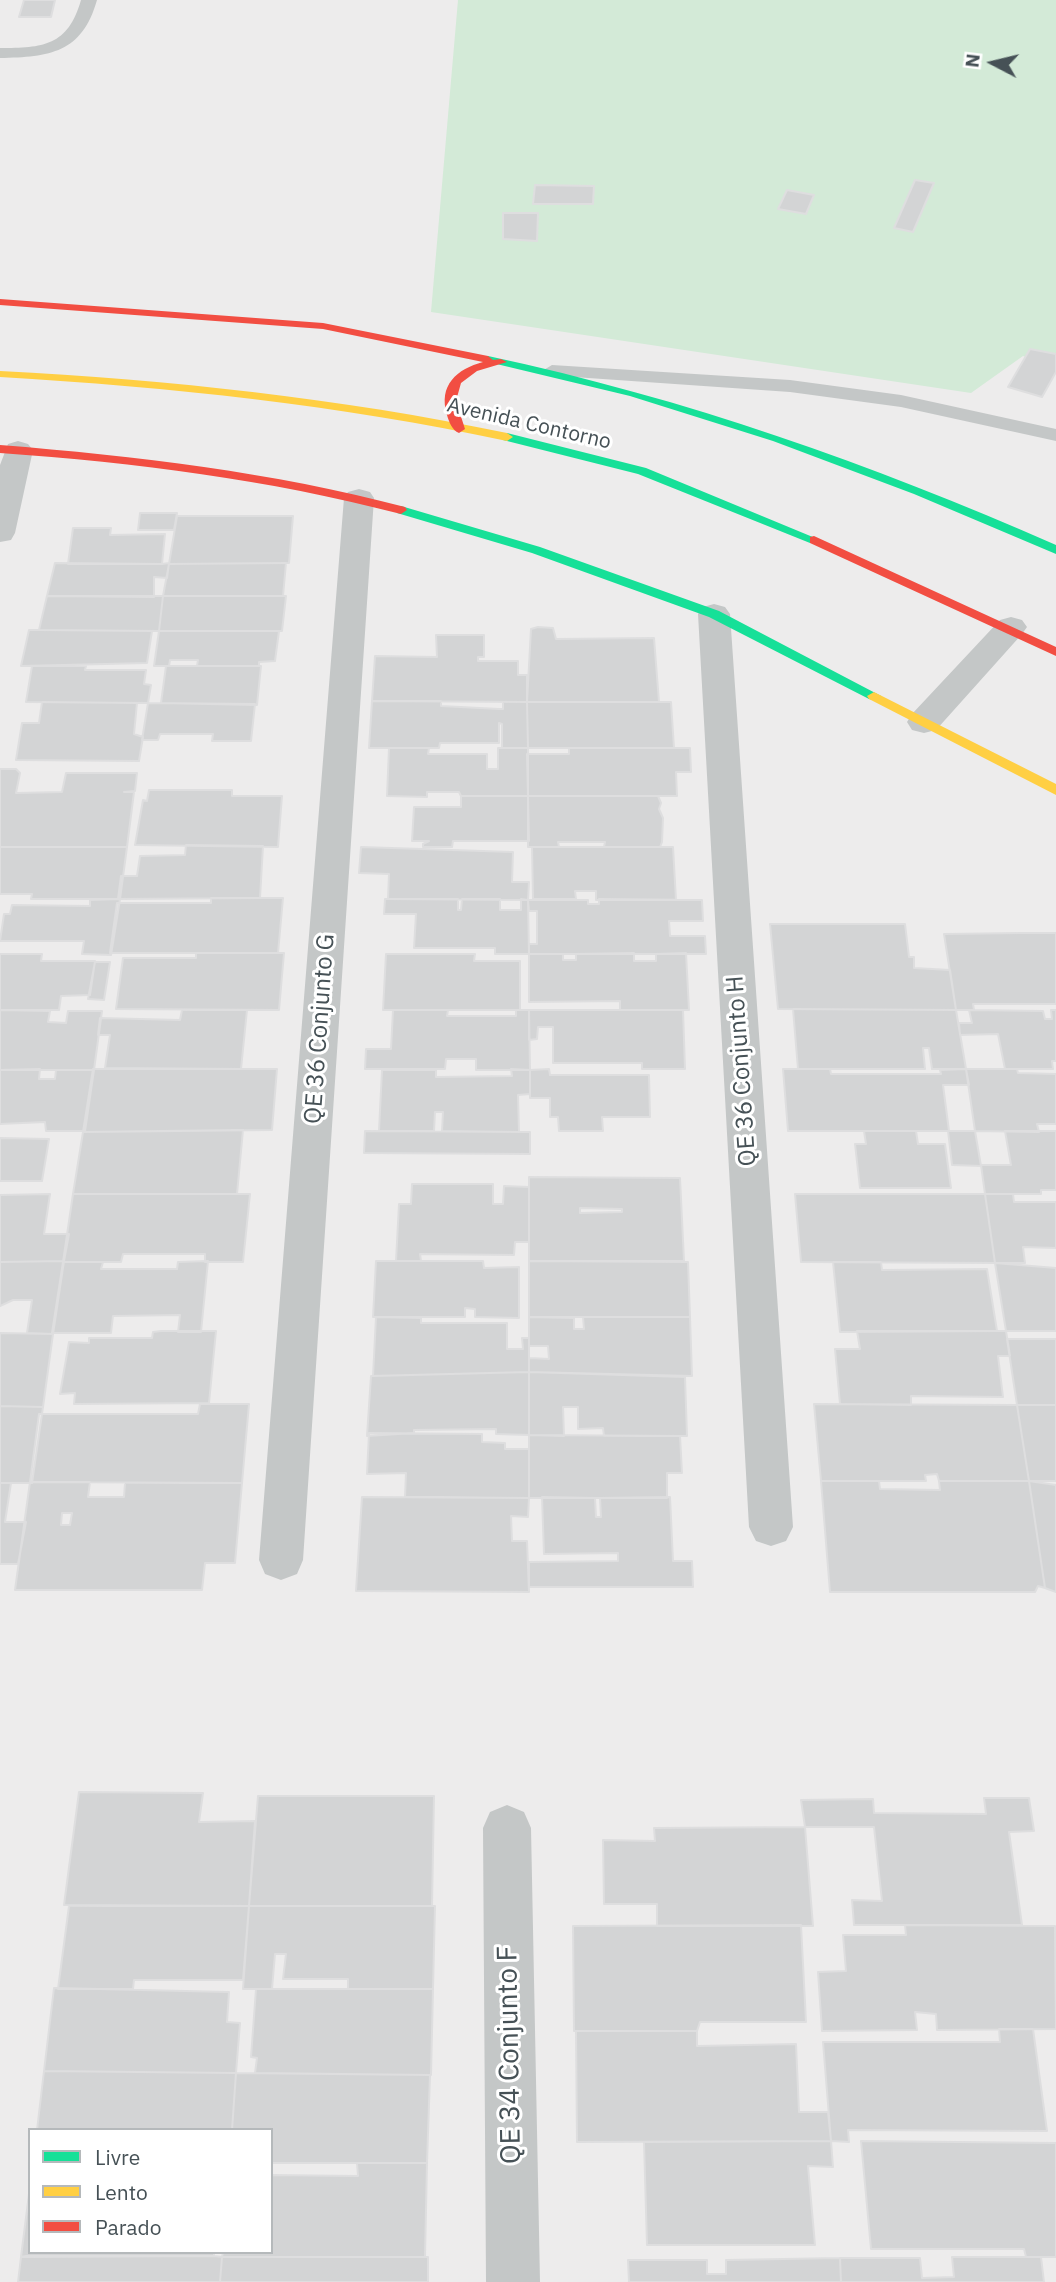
<!DOCTYPE html>
<html>
<head>
<meta charset="utf-8">
<style>
	body { margin:0 }
	#map { position:relative; width:1056px; height:2282px; overflow:hidden; background:#edecec; font-family:"IBM Plex Sans",sans-serif }
	canvas { display:block }
	.legend { position:absolute; left:28px; top:2128px; width:245px; height:126px; box-sizing:border-box; background:#fff; border:2px solid #b5b9bb; margin:0; padding:9px 12px; list-style:none; font-size:21px; color:#465156 }
	.legend li { display:flex; align-items:center; gap:14px; height:35px }
	.legend b { width:35px; border:2px solid #b5b9bb }
	.north { position:absolute; left:958px; top:28px; width:70px; height:70px; -webkit-text-stroke:5px #fff; paint-order:stroke; rotate:277deg; font-size:19px; font-weight:700; line-height:28px; text-align:center; color:#465156 }
	.north::after { content:''; display:block; margin:auto; width:24px; height:32px; background:#465156; clip-path:polygon(50% 0,100% 100%,50% 72%,0 100%) }
</style>
</head>
<body>
<div id="map">
<canvas width="1056" height="2282"></canvas>
<ul class="legend">
<li><b style="height:9px;background:#16e098"></b>Livre</li>
<li><b style="height:9px;background:#ffcf43"></b>Lento</li>
<li><b style="height:9px;background:#f24e42"></b>Parado</li>
</ul>
<div class="north">N</div>
</div>
<script>
const ctx = document.querySelector('canvas').getContext('2d');
ctx.lineJoin = 'round';
function paint(path, color) {
  ctx.fillStyle = color;
  ctx.fill(path, 'evenodd');
}
function strokePath(path, color, width, dash) {
  ctx.strokeStyle = color;
  ctx.lineWidth = width;
  ctx.lineCap = dash ? 'butt' : 'round';
  ctx.setLineDash(dash || []);
  ctx.stroke(path);
}
function write(font, color, halo, rows, align = 'center') {
  ctx.font = font + ' "IBM Plex Sans",sans-serif';
  ctx.lineWidth = 6;
  ctx.setLineDash([]);
  ctx.textBaseline = 'middle';
  ctx.strokeStyle = halo;
  ctx.fillStyle = color;
  for (const [text, x, y, turn = 0] of rows) {
    ctx.save();
    ctx.translate(x, y);
    ctx.rotate((+turn || 0) * Math.PI / 180);
    ctx.textAlign = isNaN(turn) ? turn : align;
    if (halo) ctx.strokeText(text, 0, 0);
    ctx.fillText(text, 0, 0);
    ctx.restore();
  }
}
const green = new Path2D(`
	M458 0H1056V370L1023 356 971 393 431 312Z`);
const building = new Path2D(`
	M24 0H55L51 17H19Z
	M915 180 934 183 913 232 894 228Z
	M535 185 594 186 593 204H533Z
	M787 190 814 195 806 214 778 209Z
	M503 213H538L537 241 503 239Z
	M1030 349 1056 354V372L1042 397 1008 387Z
	M140 513H177L174 530H138Z
	M177 516H293L289 563 169 564Z
	M73 528H111L110 535 165 534 162 564H68Z
	M55 563 162 564 169 563 167 578 154 577V597L47 596Z
	M286 563 283 596H163L169 564Z
	M47 596H163L159 631 39 630Z
	M163 596H286L282 631H159Z
	M538 627 553 628 556 639 654 638 659 702H527L531 629Z
	M29 630H39L152 631 147 663 21 666Z
	M159 631H279L275 661 259 662V666H197L198 660H170L169 666H154Z
	M436 635H484V657H478V661H518V675H527V702L372 701 375 656 437 657Z
	M32 666H86L85 670H146L144 684 151 685 148 703 26 702Z
	M166 666H261L257 705 161 703Z
	M372 701H441V706L499 709H503V702H527L528 748H502V724L499 723V743H440L439 748H369Z
	M42 702 137 703 134 734 143 737 139 761 16 760 22 723H39Z
	M527 702H671L674 748H528Z
	M148 703 255 704 251 741H212L213 734H160L158 740H142Z
	M389 748H429L428 754H487V769H498V748H528V796H461L459 792H427V797L387 796Z
	M569 748H690L691 772H676L677 796H528L527 754H569Z
	M0 769H16L20 773 16 793 62 792 66 773H137L135 791 124 792H134L127 847H0Z
	M149 790H232V796H282L278 847 135 845 143 800 147 801Z
	M461 796H528L529 841H453L452 847H423V844L429 841H412L414 807H461Z
	M528 796H658L661 803 659 809 663 818 662 842 660 847H604L605 842H558L559 847H528Z
	M186 845 263 846 260 898 118 899 121 876H137L140 856 185 855Z
	M0 847H127L120 899H31L32 894H0Z
	M361 847 513 852 512 882H529L528 900 388 899 389 874 359 873Z
	M532 847H673L676 900H596V891H575L576 899H533Z
	M211 898H283L278 953H110L117 903H211Z
	M120 899 111 955 82 954 84 941H0L4 914H10L12 905 90 906V900Z
	M385 899H458V910H461L462 899H500V910H521V899L528 900 529 954H495V948H414L416 914H384Z
	M599 899 702 900 703 921H669L670 936H705L706 954H529V944H537V911H529L528 900H588V904H599Z
	M770 924H905L909 957H914V968L950 970 956 1010 778 1009Z
	M1020 933H1056V1004H973L974 1010H956L944 934Z
	M196 953H284L279 1010 116 1009 123 958H196Z
	M634 953V961H656V954L686 953 689 1010H620V1001L529 1002V954H563V960H576V954Z
	M0 954H42L41 961H95L90 995 61 996 59 1010H0Z
	M386 954H475L474 961H520V1010H383Z
	M95 962H110L104 1000 88 999Z
	M793 1009 956 1010 966 1069H932L929 1048H923L925 1069H798Z
	M0 1010 50 1011 48 1022 66 1023 68 1011H102L94 1070H0Z
	M182 1010H247L241 1069 105 1068 110 1035H98L100 1018 180 1020Z
	M393 1010H448L447 1016H516V1010H529L530 1070H476V1059H446L445 1069H365L366 1049H391Z
	M529 1010H683L685 1069H642V1063H553V1027H538L537 1039 529 1040Z
	M969 1010 1043 1011 1045 1019H1052L1051 1010H1056V1061H1052L1053 1069H1005L998 1034 960 1035 959 1023H972Z
	M40 1069 39 1079H55L56 1070H94L85 1131H46L45 1122 0 1124V1070Z
	M93 1069H277L272 1130 83 1132Z
	M511 1069 530 1070V1094L518 1095 519 1132 442 1131 443 1112H435L434 1131H379L382 1070H436V1077L512 1076Z
	M549 1069 550 1075H649L650 1117H602L603 1131H559L558 1117H550V1098H530V1070Z
	M783 1069H830L831 1074H941L940 1070 966 1069 969 1085H943L949 1131H788Z
	M966 1069H1017L1018 1073 1056 1074V1124H1037L1039 1132 975 1131Z
	M243 1130 237 1194H73L83 1132Z
	M365 1131 530 1132V1154L364 1153Z
	M864 1131H916L918 1144H945L951 1188H860L855 1144H866Z
	M948 1131H975L981 1166 952 1165Z
	M1005 1131H1056V1190H1041V1194H985L981 1165H1011Z
	M0 1138 49 1139 42 1181H0Z
	M529 1177 680 1178 684 1261H529ZM580 1208 622 1209V1212L580 1213Z
	M412 1184H493V1204H503L504 1186 529 1187V1242H515L514 1255 420 1254 421 1261H396L399 1204H411Z
	M50 1194 44 1234H69L64 1261 0 1262V1195Z
	M73 1194H250L243 1262H205V1254H123L121 1262H63Z
	M795 1194H985L995 1263 801 1262Z
	M985 1194H1013L1014 1202H1056V1248L1023 1247 1025 1263H995Z
	M64 1261 53 1334 27 1333 32 1300H13L0 1306V1262Z
	M208 1261 201 1332H178L180 1315 113 1316 111 1333H52L63 1262H103L101 1269H177L178 1262Z
	M376 1261H483L484 1268 519 1267V1318L475 1317V1309L465 1308V1317H373Z
	M529 1261 688 1262 690 1317H529Z
	M833 1262H881L882 1270 987 1269 997 1331 840 1332Z
	M995 1263 1056 1268V1331H1006Z
	M376 1317 421 1318V1323H507V1349H523L522 1338H529V1372L373 1376Z
	M529 1317 574 1318V1329H584L583 1317H690L692 1376 529 1372V1358L549 1359 548 1346H529Z
	M216 1331 209 1403 74 1404 75 1393 60 1394 69 1342 89 1343V1338H152L153 1332 161 1331Z
	M857 1331H1006L1010 1356H998L1003 1397 911 1396V1405L840 1404 835 1349H860Z
	M0 1333 53 1334 43 1407 0 1406Z
	M1007 1339H1056V1405H1017Z
	M529 1372V1435L496 1434V1429L414 1430V1433L367 1436 371 1376Z
	M529 1372 685 1377 687 1436H604L603 1428 578 1429V1407H563L564 1436 529 1435Z
	M200 1404H249L242 1483 30 1482 39 1414H198Z
	M814 1404 1017 1405 1029 1481H939L937 1474 925 1475 926 1481H821Z
	M1017 1405H1056V1481H1029Z
	M0 1406 43 1407 32 1483H0Z
	M369 1433 482 1434V1442L505 1443V1449H529V1498L405 1497 406 1473 367 1474Z
	M529 1435 680 1436 682 1473H667V1498H529Z
	M821 1481H879L880 1489 940 1490 939 1481H1029L1045 1588 1038 1586 1035 1592H830Z
	M1029 1481 1056 1485V1592L1045 1588Z
	M30 1482H90L88 1497H124L125 1483H242L235 1563H205L202 1590H15ZM62 1513H72L70 1525H61Z
	M0 1483H11L5 1522H26L18 1564H0Z
	M362 1497 529 1498 528 1517 511 1516 512 1541H527L529 1592 356 1591Z
	M542 1497 595 1498 596 1517H601L600 1498 670 1497 673 1561H692L693 1587H529V1562L618 1561V1553L544 1554Z
	M79 1792 203 1793 199 1822 255 1821 249 1906 64 1905Z
	M258 1796H434L432 1906H249Z
	M984 1798H1029L1034 1831 1009 1832 1022 1925H854L852 1900 882 1901 874 1827H805L801 1800 873 1799 874 1813 986 1814Z
	M805 1827 813 1926H657V1904H604L603 1840 655 1841 654 1828Z
	M69 1906H249L243 1980H134L133 1989H58Z
	M249 1906H435L433 1989H348V1979H283L286 1954H275L272 1989H243Z
	M801 1925 806 2022H700L697 2031H574L573 1926Z
	M905 1925 1055 1926 1056 2029 937 2030 936 2014 915 2012 917 2030 822 2031 818 1972 846 1971 843 1935H906Z
	M54 1988 229 1992 227 2022 240 2023 236 2073 44 2071Z
	M256 1989H433L431 2075 255 2073 257 2058 251 2057Z
	M999 2029H1033L1047 2131 848 2130 849 2142 831 2141 823 2042H1000Z
	M576 2031H697V2046L796 2044 799 2112H828L831 2141 577 2142Z
	M44 2071 236 2073 232 2130H37Z
	M236 2073 430 2075 427 2163H271V2130H232Z
	M831 2141 833 2167 808 2166 815 2245H647L644 2142Z
	M861 2141 1056 2143V2257H1026L1024 2249H871Z
	M357 2163H427L425 2257H222L223 2252H271V2175L358 2176Z
	M30 2186V2252H214V2256L21 2257Z
	M26 2256H214L222 2257 220 2282H18L21 2257Z
	M222 2257H428V2282H220Z
	M952 2257H1041L1044 2282H841L840 2258H920L922 2278 954 2277Z
	M840 2258 841 2282H629L628 2260H707V2274H726V2260Z`);
const lane = new Path2D(`
	M81 0H97C82 53 50 57 0 58V48C43 48 68 46 81 0Z
	M552 365 790 380 901 395 1056 429V441L901 407 790 392 545 375 542 371Z`);
const street = new Path2D(`
	M18 441 28 444 33 450 15 533 11 540 0 542V465L8 444Z
	M359 489 370 492 374 498 303 1560 297 1574 281 1580 265 1574 259 1560 344 498 348 492Z
	M714 604 725 607 730 614 793 1527 786 1541 771 1546 756 1541 749 1527 698 614 703 607Z
	M1011 617 1022 620 1027 627 1022 634 936 730 924 733 912 730 907 722 912 714 1000 620Z
	M507 1805 524 1812 531 1828 540 2282H486L483 1828 490 1812Z`);
const fast = new Path2D(`
	M488 356C688 399 869 463 1056 545V554L914 494 773 441 630 396 484 361V357Z
	M507 433 646 468 820 540 818 543H810L638 474 503 440V434Z
	M401 506 540 547 719 611 881 696 874 700 869 699 709 617 532 553 397 513V507Z`);
const slow = new Path2D(`
	M0 371C171 380 339 398 507 433L513 437 507 441C339 405 171 387 0 377Z
	M874 692 1056 784V795L869 699 867 696Z`);
const jam = new Path2D(`
	M0 299 323 323 488 356 493 360 501 359 507 362 477 371 461 383 456 401 465 429 459 433C452 430 449 422 447 415 438 385 457 369 483 362L323 329 0 305Z
	M0 445C137 456 272 472 405 507L407 510 401 514C265 479 139 463 0 453Z
	M814 536 1056 647V656L810 543V537Z`);
const farStreetnames = [
	["Avenida Contorno",529,424,13]
];
const streetNames = [
	["QE 36 Conjunto G",320,1029,-86],
	["QE 36 Conjunto H",742,1071,-94]
];
const nearStreetnames = [
	["QE 34 Conjunto F",510,2055,-91]
];
paint(green, '#d3ead7');
paint(building, '#d3d4d5');
strokePath(building, '#dededf', 2);
paint(lane, '#c4c7c7');
paint(street, '#c4c7c7');
paint(fast, '#16e098');
paint(slow, '#ffcf43');
paint(jam, '#f24e42');
write('21px', '#465156', '#fff', farStreetnames);
write('24px', '#465156', '#fff', streetNames);
write('28px', '#465156', '#fff', nearStreetnames);
</script>
</body>
</html>
